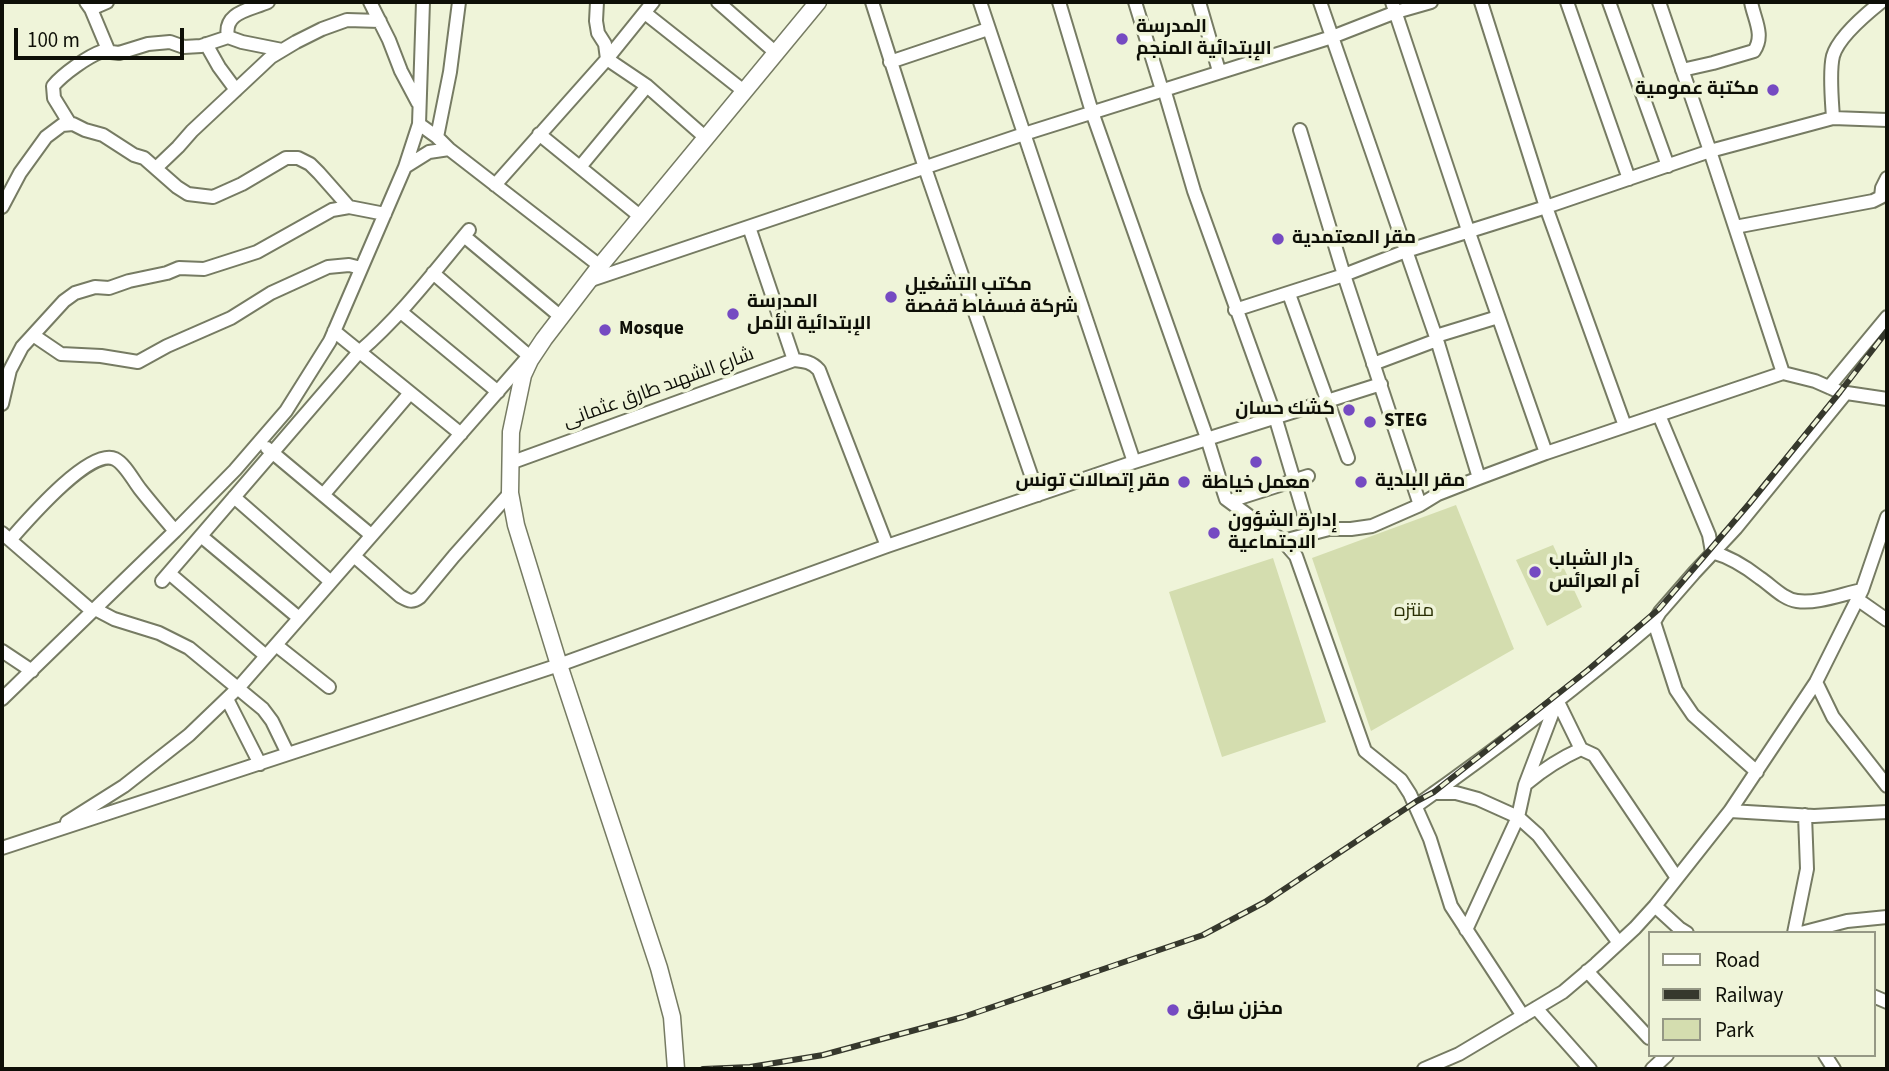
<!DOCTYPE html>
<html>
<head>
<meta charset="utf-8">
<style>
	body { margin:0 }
	#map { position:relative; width:1889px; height:1071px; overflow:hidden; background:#eff4d9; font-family:"Source Sans 3",sans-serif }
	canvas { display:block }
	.frame { position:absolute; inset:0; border:4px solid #0e0f07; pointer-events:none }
	.legend { position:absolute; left:1648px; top:931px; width:228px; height:126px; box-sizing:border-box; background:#eff4d9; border:2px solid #959885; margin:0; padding:9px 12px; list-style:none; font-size:21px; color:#0e0f07 }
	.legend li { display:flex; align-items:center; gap:14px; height:35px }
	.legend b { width:35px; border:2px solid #959885 }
	.scale { position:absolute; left:14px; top:28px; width:170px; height:32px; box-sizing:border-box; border:4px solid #0e0f07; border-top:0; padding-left:9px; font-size:21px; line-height:24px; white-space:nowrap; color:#0e0f07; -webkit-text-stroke:5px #eff4d9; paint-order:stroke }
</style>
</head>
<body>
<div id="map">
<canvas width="1889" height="1071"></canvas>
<div class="frame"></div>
<ul class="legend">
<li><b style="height:9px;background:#fff"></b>Road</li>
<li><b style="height:9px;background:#36382d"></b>Railway</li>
<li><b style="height:19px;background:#d4ddaf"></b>Park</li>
</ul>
<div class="scale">100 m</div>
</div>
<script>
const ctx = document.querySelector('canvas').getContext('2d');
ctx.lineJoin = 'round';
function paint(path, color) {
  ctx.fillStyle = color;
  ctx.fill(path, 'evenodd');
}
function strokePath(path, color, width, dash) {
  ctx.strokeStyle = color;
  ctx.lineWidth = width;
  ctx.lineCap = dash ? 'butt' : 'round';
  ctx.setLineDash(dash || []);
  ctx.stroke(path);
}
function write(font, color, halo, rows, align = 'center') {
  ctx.font = font + ' "Source Sans 3",Cairo,sans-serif';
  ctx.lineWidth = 7;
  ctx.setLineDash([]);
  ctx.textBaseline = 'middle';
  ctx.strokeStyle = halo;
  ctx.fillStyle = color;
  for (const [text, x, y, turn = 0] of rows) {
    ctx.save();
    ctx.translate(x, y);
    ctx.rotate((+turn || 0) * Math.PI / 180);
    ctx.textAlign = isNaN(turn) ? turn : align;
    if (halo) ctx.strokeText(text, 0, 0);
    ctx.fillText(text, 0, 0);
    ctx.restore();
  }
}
const green = new Path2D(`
	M1456 505 1514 649 1371 731 1312 558Z
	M1553 545 1582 607 1547 626 1516 560Z
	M1273 558 1326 722 1222 757 1169 592Z`);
const minor = new Path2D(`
	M86 2 91 9 109 52
	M370 2 389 40 401 71 418 103
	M597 2 596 21 598 33 605 44 607 59 647 86 706 138
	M718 2 776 53
	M872 2 925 168 1038 495
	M980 2 1134 462
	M1059 2 1092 112 1207 438 1224 493 1226 499 1283 541 1296 556 1365 751 1401 780 1410 794 1430 839 1451 906 1523 1016
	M1135 2 1162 90
	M1199 2 1219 71
	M1320 2 1437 340 1479 478
	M1392 2 1468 230 1546 453
	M1481 2 1546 207 1625 426
	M1567 2 1629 179
	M1609 2 1668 166
	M1659 2 1710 151 1783 373
	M91 9 107 2
	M645 13 745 92
	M228 37C223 12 250 10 268 2
	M206 44 219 67 236 90
	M890 62 988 29
	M1682 70 1713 63 1754 51C1765 35 1754 19 1751 2
	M1164 89 1194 191 1274 413 1310 534
	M1833 118C1832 101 1829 72 1833 56 1838 38 1866 14 1881 2
	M70 124 54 98 53 86C63 74 88 56 103 51L119 53 148 44 170 42 184 47 201 46 228 37 242 42 282 50
	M419 124 437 137 449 149 600 266
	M1300 130 1344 275 1420 505
	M539 134 641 217
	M437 137 450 72 459 2
	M405 167 429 152 449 149
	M580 167 647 86
	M156 168 178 147 192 131 271 57 296 42 322 29 347 20 380 21
	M495 185 607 59 653 2
	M2 207 20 173 46 137 62 125 73 124 85 130 103 135 134 155 144 158 177 187 188 194 213 197 242 184 286 158H298L310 164 319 173 349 207
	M749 227 794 360
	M1735 227 1873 201 1881 197 1882 188 1887 178
	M464 236 561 317
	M433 273 529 356
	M588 281 1024 134 1332 37 1396 12 1431 2
	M1289 294 1348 458
	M1235 310 1344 275 1406 251 1546 207 1710 151 1833 118 1887 120
	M401 312 498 392
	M334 331 461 434
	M33 335 61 354 101 356 138 362 167 346 231 318 271 293 328 267 349 265 361 268
	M1436 336 1498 317
	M1373 364 1437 340
	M1829 387 1887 317
	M2 404 10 370 22 347 64 301 75 293 95 287 109 288 129 281 167 273 179 268 204 269 257 252 332 210 349 207 385 214
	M1659 415 1709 535 1712 552C1730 557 1746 567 1760 578 1772 586 1783 599 1797 601 1817 604 1842 594 1862 590
	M267 448 371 535
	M510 463 794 360C805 361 812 362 819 370L887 546
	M323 495 410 393
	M234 497 331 582
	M1230 501 1308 476
	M2 533 92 611
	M201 536 299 618
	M10 540C26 522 90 447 115 459 125 464 133 480 140 489 151 503 163 517 175 531
	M1283 541 1329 529H1351L1372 526 1420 505 1438 494 1479 478 1546 453 1783 373 1815 381 1840 392 1887 399
	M354 556 400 596C409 601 412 603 420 597L454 556 510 493
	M169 573 266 656
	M162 581 359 352C401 316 434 272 469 230
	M1857 599 1887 620
	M95 609 114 619 159 633 189 648 263 709 272 721 288 754
	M1654 622 1676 690 1693 715 1757 772
	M276 645 329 687
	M2 651 32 671
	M1816 682 1833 717 1887 786
	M2 699 175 531 235 470 286 411 330 341 405 167 419 124 423 2
	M227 699 260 764
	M1557 700 1581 749
	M1527 783C1544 769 1561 758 1581 749L1594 755 1677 878
	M1434 793H1456L1478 799 1518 817 1538 835 1619 943
	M1416 806C1498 748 1578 687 1654 622L1660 612 1694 573 1736 528 1846 393
	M1730 811 1814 816 1887 812
	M67 822 124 786 189 735 239 687 527 358
	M2 848 559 665 887 546 1134 462 1381 384
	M1655 906 1679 928 1687 933
	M1466 930 1518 817 1525 785 1557 701
	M1794 933 1807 869 1805 815
	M1801 933 1847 921 1887 917
	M1587 971 1649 1038
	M1873 996 1887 1002
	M1536 1008 1590 1069
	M1825 1055 1834 1069
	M1424 1069 1459 1054 1563 992 1596 964 1635 928 1655 906 1730 811 1816 682 1862 590 1887 517
	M1652 1069 1667 1055`);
const major = new Path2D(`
	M676 1069 672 1017 659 968 559 665 516 525 510 493 511 432 523 375 530 360 544 339 600 266 818 2`);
const rail = new Path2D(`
	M703 1069 750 1067 823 1055 963 1017 1203 935 1265 902 1417 801 1434 792 1588 670 1659 609 1749 504 1840 392 1887 331`);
const markers = [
	[1122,39,7,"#754ac2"],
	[1773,90,7,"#754ac2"],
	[1278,239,7,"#754ac2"],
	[891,297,7,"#754ac2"],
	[733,314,7,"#754ac2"],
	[605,330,7,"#754ac2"],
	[1349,410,7,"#754ac2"],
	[1370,422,7,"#754ac2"],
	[1256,462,7,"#754ac2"],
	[1184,482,7,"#754ac2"],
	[1361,482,7,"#754ac2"],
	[1214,533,7,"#754ac2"],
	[1535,572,7,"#754ac2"],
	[1173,1010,7,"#754ac2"]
];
const poiNames = [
	["المدرسة",1136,28],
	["الإبتدائية المنجم",1136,50],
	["مكتبة عمومية",1759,90,"right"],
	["مقر المعتمدية",1292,239],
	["مكتب التشغيل",905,286],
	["شركة فسفاط قفصة",905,308],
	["المدرسة",747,303],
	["الإبتدائية الأمل",747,325],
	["Mosque",619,330],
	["كشك حسان",1335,410,"right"],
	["STEG",1384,422],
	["مقر إتصالات تونس",1170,482,"right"],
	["مقر البلدية",1375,482],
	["معمل خياطة",1256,484,"center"],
	["إدارة الشؤون",1228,522],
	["الاجتماعية",1228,544],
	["دار الشباب",1549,561],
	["أم العرائس",1549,583],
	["مخزن سابق",1187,1010]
];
const streetNames = [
	["شارع الشهىد طارق عثمانى",659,389,-20]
];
const parkNames = [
	["منتزه",1414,612]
];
paint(green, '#d4ddaf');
strokePath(minor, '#767b63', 16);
strokePath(major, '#767b63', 19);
strokePath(minor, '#fff', 12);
strokePath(major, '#fff', 16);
strokePath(rail, '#36382d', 6);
strokePath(rail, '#eff4d9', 3.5, [10]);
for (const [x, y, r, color] of markers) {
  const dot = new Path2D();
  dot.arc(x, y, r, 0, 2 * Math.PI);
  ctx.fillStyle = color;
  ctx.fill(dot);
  strokePath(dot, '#eff4d9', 2.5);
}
write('bold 19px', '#0e0f07', '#eff4d9', poiNames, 'left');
write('19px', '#0e0f07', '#eff4d9', streetNames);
write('19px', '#2a2f04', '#eff4d9', parkNames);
</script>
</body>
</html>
